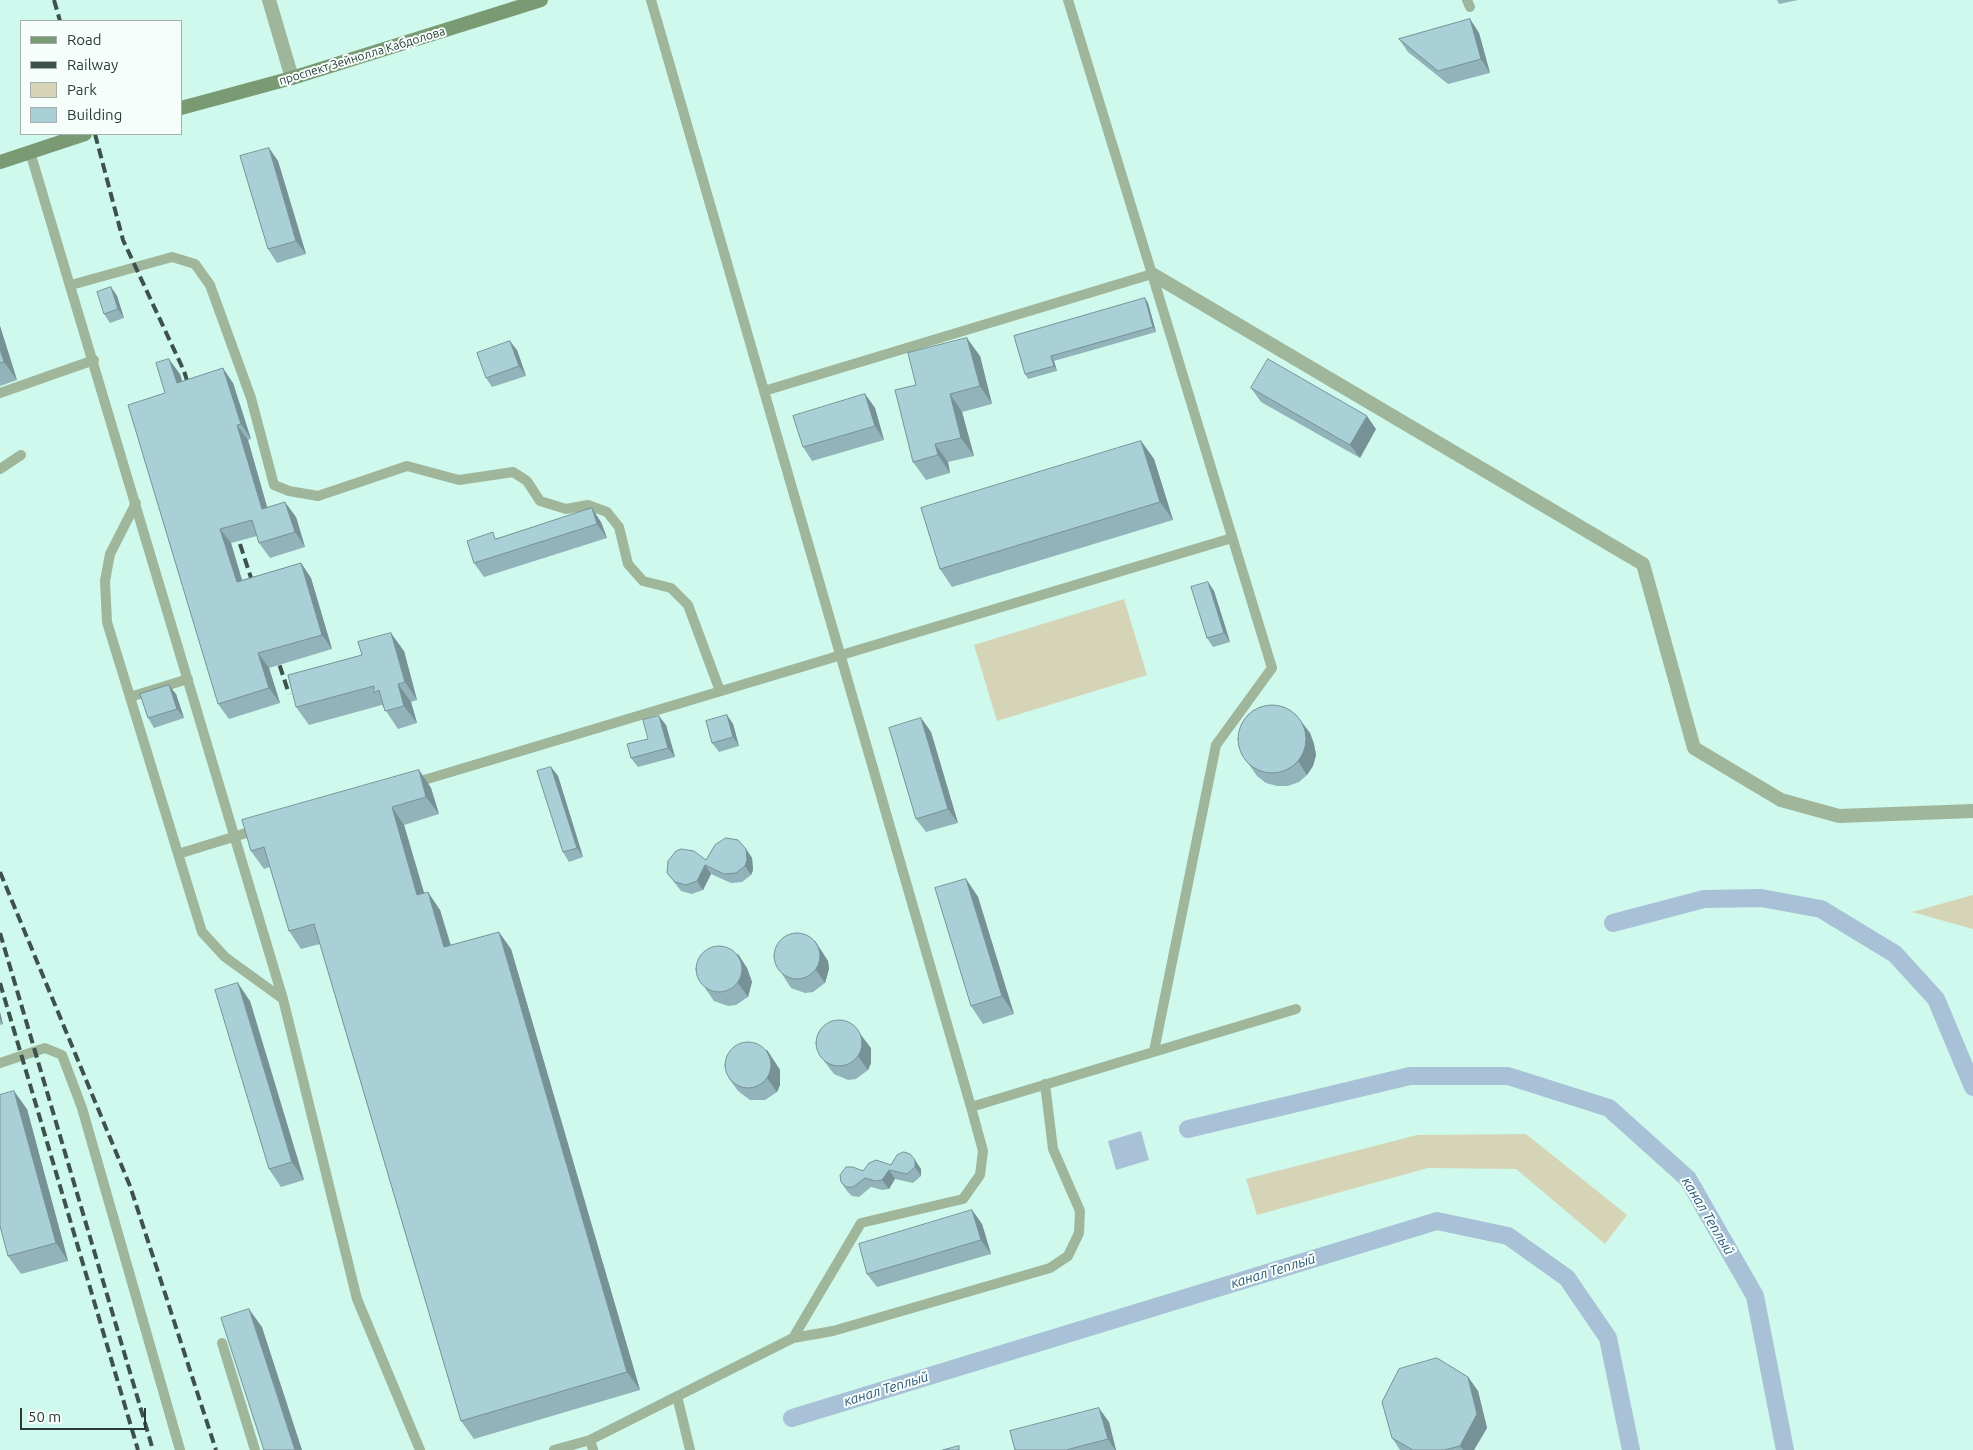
<!DOCTYPE html>
<html>
<head>
<meta charset="utf-8">
<style>
	body { margin:0 }
	#map { position:relative; width:1973px; height:1450px; overflow:hidden; background:#cff9ed; font-family:Ubuntu,sans-serif }
	canvas { display:block }
	.legend { position:absolute; left:20px; top:20px; width:162px; height:115px; box-sizing:border-box; background:#f6fefb; border:1px solid #a5b0ad; margin:0; padding:6px 9px; list-style:none; font-size:15px; color:#2b3b37 }
	.legend li { display:flex; align-items:center; gap:10px; height:25px }
	.legend b { width:25px; border:1px solid #a5b0ad }
	.scale { position:absolute; left:20px; top:1408px; width:126px; height:22px; box-sizing:border-box; border:2px solid #2b3b37; border-top:0; padding-left:6px; font-size:15px; line-height:18px; white-space:nowrap; color:#2b3b37; -webkit-text-stroke:4px #f6fefb; paint-order:stroke }
</style>
</head>
<body>
<div id="map">
<canvas width="1973" height="1450"></canvas>
<ul class="legend">
<li><b style="height:6px;background:#799a72"></b>Road</li>
<li><b style="height:6px;background:#3e514c"></b>Railway</li>
<li><b style="height:14px;background:#d5d4b7"></b>Park</li>
<li><b style="height:14px;background:#aad0d7"></b>Building</li>
</ul>
<div class="scale">50 m</div>
</div>
<script>
const ctx = document.querySelector('canvas').getContext('2d');
ctx.lineJoin = 'round';
function paint(path, color) {
  ctx.fillStyle = color;
  ctx.fill(path, 'evenodd');
}
function strokePath(path, color, width, dash) {
  ctx.strokeStyle = color;
  ctx.lineWidth = width;
  ctx.lineCap = dash ? 'butt' : 'round';
  ctx.setLineDash(dash || []);
  ctx.stroke(path);
}
function write(font, color, halo, rows, align = 'center') {
  ctx.font = font + ' Ubuntu,sans-serif';
  ctx.lineWidth = 4;
  ctx.setLineDash([]);
  ctx.textBaseline = 'middle';
  ctx.strokeStyle = halo;
  ctx.fillStyle = color;
  for (const [text, x, y, turn = 0] of rows) {
    ctx.save();
    ctx.translate(x, y);
    ctx.rotate((+turn || 0) * Math.PI / 180);
    ctx.textAlign = isNaN(turn) ? turn : align;
    if (halo) ctx.strokeText(text, 0, 0);
    ctx.fillText(text, 0, 0);
    ctx.restore();
  }
}
const green = new Path2D(`
	M1124 599 1147 675 997 721 974 645Z
	M1973 895V929L1912 912Z
	M1526 1134 1627 1215 1605 1244 1516 1169 1428 1168 1257 1215 1246 1179 1417 1135Z`);
const water = new Path2D(`
	M1141 1131 1149 1160 1116 1170 1108 1141Z`);
const canal = new Path2D(`
	M1613 923 1704 899 1761 898 1821 909 1895 954 1936 999 1973 1087
	M1188 1129 1410 1076H1508L1609 1108 1688 1179 1755 1296 1785 1450
	M792 1418 1437 1221 1508 1236 1567 1278 1608 1338 1631 1450`);
const service = new Path2D(`
	M651 0 764 391 1152 274 1068 0
	M1467 0 1470 7
	M30 152 283 999 357 1299 420 1450
	M1152 274 1272 668 1216 745 1154 1051
	M71 285 172 257 195 264 210 285 251 398 274 485 289 491 318 496 407 466 459 480 513 472 527 481 540 501 566 509 588 505 607 512 619 527 628 564 643 581 671 588 688 605 720 691
	M764 391 971 1107 1296 1009
	M0 393 94 360
	M0 469 21 455
	M136 503 110 554 105 581 107 622 202 932 225 957 283 999
	M130 697 188 679
	M414 783 1232 538
	M178 854 259 829
	M0 1063 45 1048 62 1055 82 1108 180 1450
	M793 1338 833 1331 1050 1268 1068 1256 1079 1233 1080 1211 1053 1149 1045 1084
	M222 1343 255 1450
	M677 1396 690 1450
	M590 1440 593 1450
	M554 1450 590 1440 793 1338 861 1223 963 1199 980 1175 983 1151 971 1107`);
const minor = new Path2D(`
	M269 0 292 78
	M1152 274 1643 564 1694 748 1781 800 1839 816 1973 811`);
const secondary = new Path2D(`
	M181 108 292 78 541 0
	M0 162 85 134`);
const rail = new Path2D(`
	M54 0 60 21
	M95 134 123 240 184 371 191 393
	M240 544 255 590
	M275 651 289 694
	M0 872 130 1186 216 1450
	M0 933 153 1450
	M0 983 138 1450`);
const wall = new Path2D(`
	M1777 0H1798L1779 4Z
	M1470 19 1479 33 1490 73 1448 84 1408 52 1399 39Z
	M269 148 278 161 306 254 277 263 268 249Z
	M111 287 117 296 124 318 110 323 104 314Z
	M1145 298 1148 303 1156 332 1054 361 1057 371 1028 379 1025 374 1014 336Z
	M0 326 17 380 0 386Z
	M517 350 526 376 492 387 486 378Z
	M980 356 992 404 962 412 974 456 948 462 950 473 926 480 913 462 916 385Z
	M180 374 182 381 233 383 251 439 248 440 267 508 296 517 305 547 270 558 259 543 257 536 231 543 242 580 301 563 311 578 332 649 269 668 280 703 229 719 218 704 165 393Z
	M1251 388 1376 429 1360 458 1261 402Z
	M865 394 875 408 884 440 812 461 803 447Z
	M1141 441 1154 459 1173 520 952 587 940 569Z
	M601 522 607 538 484 577 474 563 497 538Z
	M1208 582 1214 591 1230 642 1213 647 1207 638Z
	M404 651 417 700 411 702 417 723 398 729 382 705 309 725 296 707Z
	M176 694 184 718 154 728 148 718Z
	M727 715 733 724 739 746 719 752 712 743Z
	M921 718 931 732 958 823 926 832 916 819Z
	M1300 720 1310 733 1314 744 1316 755 1313 766 1307 775 1299 782 1288 786H1277L1266 783 1257 776 1241 753Z
	M666 725 675 757 638 767 631 758 648 739Z
	M551 767 558 776 583 857 569 862 563 852Z
	M419 770 431 788 439 814 404 825 424 893 440 910 451 945 511 949 640 1390 474 1439 461 1421 320 944 301 949 289 931 270 867 264 869 251 851Z
	M746 849 752 858 753 870 751 875 742 882 731 883 711 874 703 890 692 894 681 891 667 873 706 860Z
	M966 879 978 897 1014 1014 983 1024 971 1006Z
	M815 941 828 961 829 969 825 983 813 992 805 993 791 988 782 974Z
	M738 954 747 968 752 982 748 997 736 1005 728 1006 714 1001 705 988Z
	M250 1001 304 1180 281 1187 269 1169Z
	M0 1012 3 1024 0 1025Z
	M871 1048V1063L868 1070 856 1079 848 1080 834 1074 824 1061Z
	M767 1050 780 1070V1085L777 1092 765 1100H750L738 1091 728 1077Z
	M27 1109 68 1261 21 1274 8 1256Z
	M897 1155 921 1169V1176L913 1183 895 1179 889 1189 882 1190 871 1187 859 1197 852 1196 847 1191 841 1182 863 1171 891 1165Z
	M972 1210 982 1224 991 1254 877 1287 867 1274Z
	M1468 1377 1478 1391 1487 1428 1474 1450H1400L1392 1438Z
	M1109 1422 1116 1450H1015Z`);
const shadedWall = new Path2D(`
	M1470 19 1479 33 1490 73 1481 59Z
	M269 148 278 161 306 254 296 241Z
	M111 287 117 296 124 318 118 309Z
	M1145 298 1148 303 1156 332 1153 327Z
	M0 326 17 380 4 362 0 348Z
	M967 338 980 356 992 404 980 386Z
	M510 341 517 350 526 376 519 366Z
	M1051 356 1054 361 1057 371 1054 366Z
	M169 359 180 374 187 398 177 383Z
	M223 368 233 383 251 439 241 424Z
	M865 394 875 408 884 440 875 426Z
	M950 394 962 412 974 456 961 438Z
	M1367 416 1376 429 1360 458 1350 445Z
	M237 425 248 440 272 524 262 509Z
	M1141 441 1154 459 1173 520 1160 502Z
	M935 444 948 462 950 473 938 455Z
	M285 502 296 517 305 547 295 532Z
	M592 508 601 522 607 538 597 524Z
	M220 529 231 543 247 597 237 582Z
	M301 563 311 578 332 649 322 635Z
	M1208 582 1214 591 1230 642 1224 633Z
	M391 633 404 651 417 700 405 682Z
	M258 653 269 668 280 703 269 688Z
	M398 684 411 702 417 723 404 706Z
	M169 685 176 694 184 718 177 709Z
	M727 715 733 724 739 746 733 737Z
	M659 716 666 725 675 757 668 748Z
	M921 718 931 732 958 823 948 809Z
	M1300 720 1310 733 1314 744 1316 755 1313 766 1307 775 1298 761Z
	M551 767 558 776 583 857 577 848Z
	M419 770 431 788 439 814 426 797Z
	M392 807 404 825 430 913 417 895Z
	M746 849 752 858 753 870 751 875 745 866Z
	M705 865 711 874 703 890 697 881Z
	M966 879 978 897 1014 1014 1002 996Z
	M428 892 440 910 456 965 444 947Z
	M499 932 511 949 640 1390 627 1372Z
	M815 941 828 961 829 969 825 983 816 970Z
	M738 954 747 968 752 982 748 997 738 983Z
	M238 983 250 1001 304 1180 292 1162Z
	M0 1012 3 1024 0 1019Z
	M861 1035 871 1048V1063L868 1070 858 1056Z
	M767 1050 780 1070V1085L777 1092 767 1078Z
	M14 1091 27 1109 68 1261 56 1243Z
	M915 1160 921 1169V1176L915 1167Z
	M889 1170 895 1179 889 1189 882 1180Z
	M972 1210 982 1224 991 1254 981 1240Z
	M249 1309 262 1327 302 1450H295Z
	M1468 1377 1478 1391 1487 1428 1474 1450H1463L1460 1446Z
	M1099 1408 1109 1422 1116 1450H1115L1108 1439Z`);
const building = new Path2D(`
	M1470 19 1481 59 1438 71 1399 39Z
	M269 148 296 241 268 249 240 156Z
	M111 287 118 309 104 314 97 292Z
	M1145 298 1153 327 1051 356 1054 366 1025 374 1014 336Z
	M967 338 980 386 950 394 961 438 935 444 938 455 913 462 895 390 916 385 908 353Z
	M510 341 519 366 486 378 477 353Z
	M0 348 4 362 0 363Z
	M169 359 177 383 223 368 241 424 237 425 262 509 285 502 295 532 259 543 252 520 220 529 237 582 301 563 322 635 258 653 269 688 218 704 128 405 165 393 156 363Z
	M1268 359 1367 416 1350 445 1251 388Z
	M865 394 875 426 803 447 793 416Z
	M1141 441 1160 502 940 569 921 508Z
	M592 508 597 524 474 563 467 541 493 532 495 539Z
	M1208 582 1224 633 1207 638 1191 587Z
	M391 633 405 682 398 684 404 706 385 711 379 690 374 693V686L296 707 288 675 362 655 358 642Z
	M169 685 177 709 148 718 140 694Z
	M1238 739a34 34 0 1 1 68 0a34 34 0 1 1-68 0Z
	M727 715 733 737 712 743 706 721Z
	M659 716 668 748 631 758 627 744 648 739 643 720Z
	M921 718 948 809 916 819 889 728Z
	M551 767 577 848 563 852 537 771Z
	M419 770 426 797 392 807 417 895 428 892 444 947 499 932 627 1372 461 1421 314 924 289 931 264 847 251 851 242 820Z
	M726 838 738 840 746 849 747 860 745 866 736 873 724 874 705 865 697 881 686 885 675 882 667 873 668 861 676 851 681 849 694 851 706 860 715 845Z
	M966 879 1002 996 971 1006 935 888Z
	M774 956a23 23 0 1 1 46 0a23 23 0 1 1-46 0Z
	M696 969a23 23 0 1 1 46 0a23 23 0 1 1-46 0Z
	M238 983 292 1162 269 1169 215 990Z
	M816 1043a23 23 0 1 1 46 0a23 23 0 1 1-46 0Z
	M725 1065a23 23 0 1 1 46 0a23 23 0 1 1-46 0Z
	M14 1091 56 1243 8 1256 0 1226V1095Z
	M904 1152 910 1154 915 1160V1167L907 1174 889 1170 882 1180 876 1181 865 1178 853 1187H846L841 1182 840 1175 846 1167H853L863 1171 869 1163 876 1160 891 1165 897 1155Z
	M972 1210 981 1240 867 1274 859 1244Z
	M249 1309 295 1450H264L221 1318Z
	M1437 1358 1468 1377 1477 1414 1460 1446 1444 1450H1413L1392 1438 1382 1402 1399 1369Z
	M1099 1408 1108 1439 1066 1450H1015L1010 1431Z
	M959 1446V1450H943Z`);
const streetNames = [
	["проспект Зейнолла Кабдолова",362,56,-17]
];
const waterNames = [
	["канал Теплый",1708,1216,59],
	["канал Теплый",1273,1271,-17],
	["канал Теплый",886,1389,-17]
];
paint(green, '#d5d4b7');
paint(water, '#a8c1d6');
strokePath(canal, '#a8c1d6', 18);
strokePath(service, '#9fb69b', 10);
strokePath(minor, '#9fb69b', 14);
strokePath(secondary, '#799a72', 14);
strokePath(rail, '#3e514c', 4, [10, 5]);
paint(wall, '#92b3b9');
paint(shadedWall, '#779296');
paint(building, '#aad0d7');
strokePath(building, '#779296', 1);
write('12px', '#2b3b37', '#f6fefb', streetNames);
write('italic 14px', '#2d5576', '#f6fefb', waterNames);
</script>
</body>
</html>
